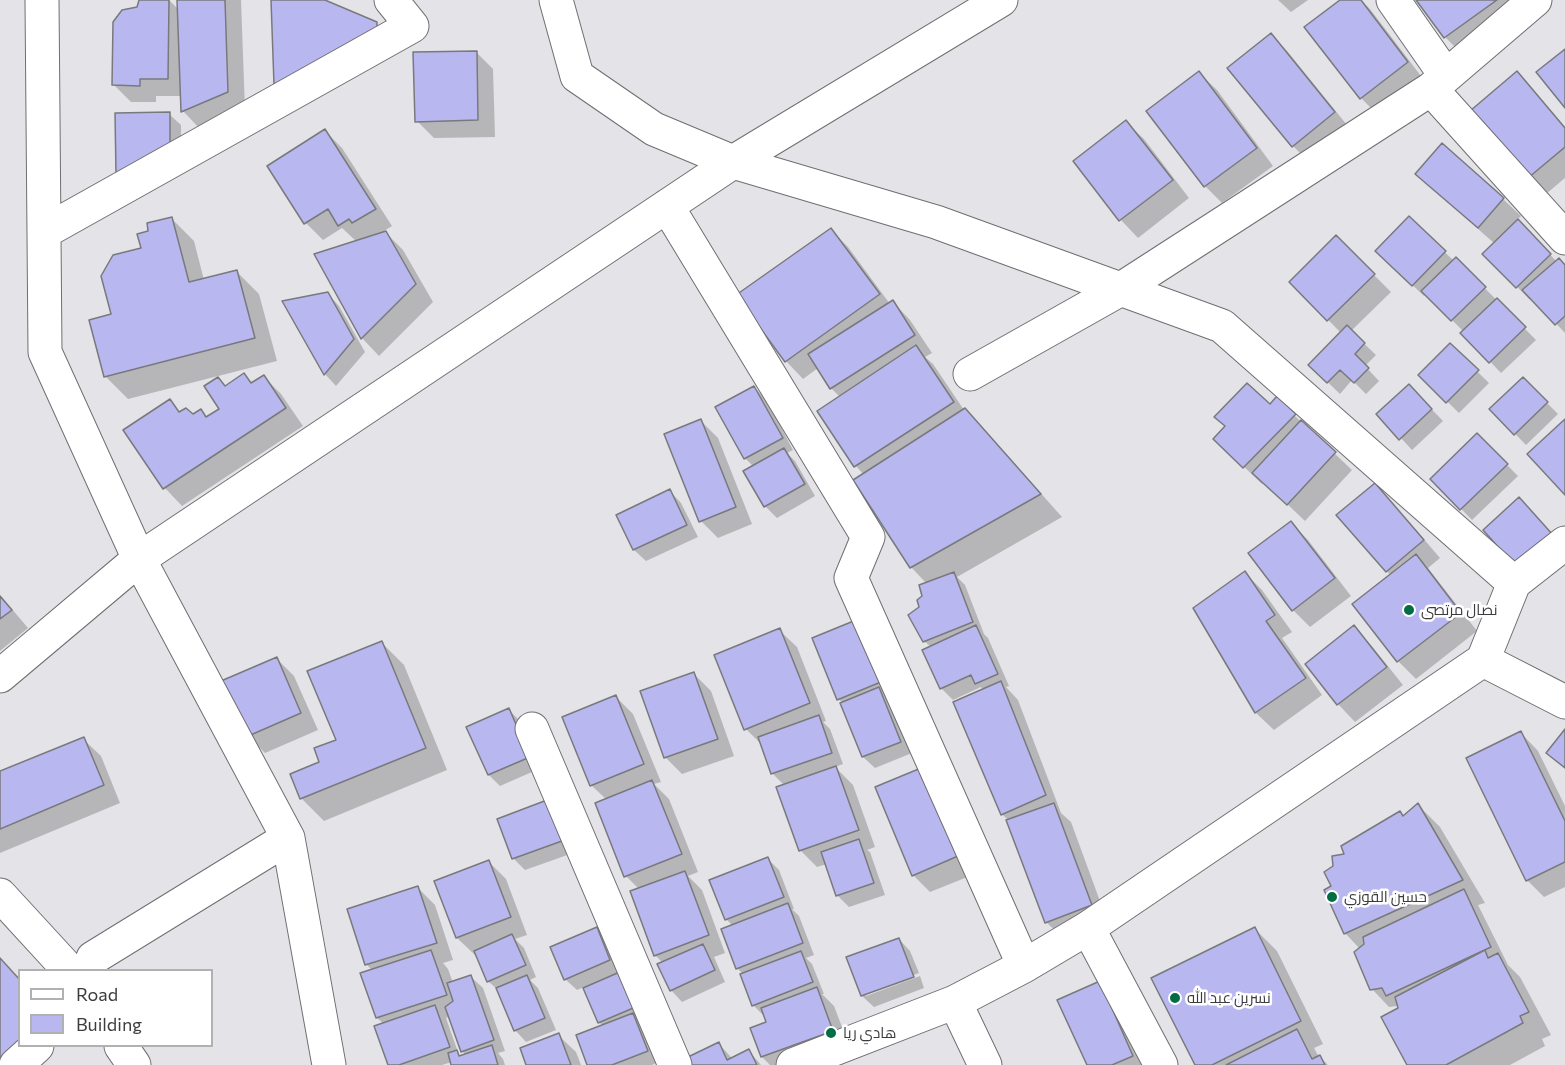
<!DOCTYPE html>
<html>
<head>
<meta charset="utf-8">
<style>
	body { margin:0 }
	#map { position:relative; width:1565px; height:1065px; overflow:hidden; background:#e4e4e8; font-family:Commissioner,sans-serif }
	canvas { display:block }
	.legend { position:absolute; left:18px; top:969px; width:195px; height:78px; box-sizing:border-box; background:#fff; border:2px solid #b1b1b2; margin:0; padding:8px 10px; list-style:none; font-size:18px; color:#3c3c3e }
	.legend li { display:flex; align-items:center; gap:12px; height:30px }
	.legend b { width:30px; border:2px solid #b1b1b2 }
</style>
</head>
<body>
<div id="map">
<canvas width="1565" height="1065"></canvas>
<ul class="legend">
<li><b style="height:8px;background:#fff"></b>Road</li>
<li><b style="height:16px;background:#b9b7f0"></b>Building</li>
</ul>
</div>
<script>
const ctx = document.querySelector('canvas').getContext('2d');
ctx.lineJoin = 'round';
function paint(path, color) {
  ctx.fillStyle = color;
  ctx.fill(path, 'evenodd');
}
function strokePath(path, color, width, dash) {
  ctx.strokeStyle = color;
  ctx.lineWidth = width;
  ctx.lineCap = dash ? 'butt' : 'round';
  ctx.setLineDash(dash || []);
  ctx.stroke(path);
}
function write(font, color, halo, rows, align = 'center') {
  ctx.font = font + ' Commissioner,Cairo,sans-serif';
  ctx.lineWidth = 5;
  ctx.setLineDash([]);
  ctx.textBaseline = 'middle';
  ctx.strokeStyle = halo;
  ctx.fillStyle = color;
  for (const [text, x, y, turn = 0] of rows) {
    ctx.save();
    ctx.translate(x, y);
    ctx.rotate((+turn || 0) * Math.PI / 180);
    ctx.textAlign = isNaN(turn) ? turn : align;
    if (halo) ctx.strokeText(text, 0, 0);
    ctx.fillText(text, 0, 0);
    ctx.restore();
  }
}
const shadow = new Path2D(`
	M141 0H169L179 10V0H241L245 110 200 129 183 111 182 96H156V102H131L114 85Z
	M1278 0H1308L1291 12Z
	M1342 0H1361L1370 9 1424 80 1378 115 1361 98Z
	M1418 0H1538L1463 55 1445 37Z
	M1271 35 1288 52 1351 130 1310 163 1293 146Z
	M476 52 493 69 495 137 434 138 417 121Z
	M1199 73 1217 90 1273 166 1222 203 1205 186Z
	M1517 73 1534 91 1565 127V178L1546 194 1529 177Z
	M169 114 181 125V162L117 175Z
	M1126 122 1144 139 1189 198 1138 238 1121 220 1075 161Z
	M325 131 342 148 392 226 384 231 403 250 433 302 379 356 362 338 316 255 357 242 342 228 323 240 306 223Z
	M1442 145 1503 199 1521 216 1517 220 1557 262 1565 266V333L1531 297 1529 299 1485 254 1495 244 1435 191 1417 174Z
	M171 218 194 241 204 280 236 271 259 294 277 361 128 399 105 376 112 315 150 232Z
	M1409 218 1454 261 1456 259 1536 340 1501 373 1463 333 1464 332 1426 294 1424 296 1389 263Z
	M831 230 848 247 890 304 893 302 910 320 932 353 925 357 933 364 964 410 987 433 1062 517 957 577 965 585 984 634 988 638 1009 686 1006 687 1018 700 1061 813 1071 822 1108 923 1064 939 1046 922 1008 820 1003 815 955 703 983 690 981 687 953 700 941 688 931 647 924 641V596L927 584 911 567 864 475 856 466 819 411 840 397 831 388 818 368 803 379 786 361Z
	M1336 237 1391 292 1351 331 1376 355 1365 366 1379 381 1366 394 1352 380 1340 394 1310 365 1341 333 1291 282Z
	M328 294 339 306 365 352 336 386 325 374 284 302Z
	M1450 345 1489 383 1459 413 1420 375Z
	M244 375 253 384 264 377 281 394 303 426 182 506 165 488 126 430 170 401 181 413 193 416 201 411 207 418 221 409 218 379 226 387Z
	M1523 379 1558 414 1526 445 1491 409Z
	M754 387 766 399 793 450 787 453 795 461 815 496 777 518 765 506 745 472 754 467 745 458Z
	M1420 397 1443 421 1412 450 1401 438Z
	M1277 399 1352 470 1305 521 1264 482 1262 484 1215 439 1270 407Z
	M701 421 718 438 752 524 718 538 701 521Z
	M1477 435 1518 476 1472 520 1432 479Z
	M1374 485 1392 502 1440 558 1428 568 1477 631 1416 679 1398 661 1354 604 1391 576 1387 571Z
	M670 491 681 503 698 537 646 561 634 550 618 515Z
	M1291 523 1308 540 1351 596 1310 627 1293 610Z
	M1245 573 1262 590 1292 632 1282 638 1322 695 1274 730 1256 713 1195 609Z
	M0 595 28 628 0 651Z
	M856 622 912 753 875 768 863 757 842 702 838 699Z
	M1354 627 1371 645 1403 685 1355 722 1338 704 1307 664Z
	M779 630 797 647 826 721 823 722 830 729 843 764 835 767 853 785 875 847 867 850 870 852 885 895 849 907 837 895 827 864 817 867 800 850 784 785 772 773 763 746 746 729Z
	M381 642 404 665 447 770 324 821 301 798 321 763 338 741Z
	M277 659 294 676 318 730 265 753 248 736Z
	M694 674 711 691 734 756 682 774 665 757Z
	M616 697 633 714 661 782 654 784 669 799 698 872 688 876 702 890 725 953 714 957 725 982 682 1002 671 990 663 963 655 955 639 889 626 876 607 800 591 785Z
	M508 709 520 721 541 768 500 786 489 775Z
	M1521 733 1538 751 1565 806V887L1544 897 1527 880Z
	M83 739 101 756 120 803 0 853V773Z
	M921 770 975 874 930 892 913 875Z
	M547 801 573 853 525 870 514 859 499 819Z
	M1418 805 1440 827 1485 903 1478 905 1508 965 1520 977 1551 1035 1542 1039 1545 1046 1510 1065H1409L1399 1009 1397 1006 1389 1007 1372 989 1360 949 1345 933 1333 887 1346 856 1404 818Z
	M768 859 779 870 794 909H792L799 916 814 955 806 958 812 964 824 994H822L834 1006 850 1048 803 1065H770L762 1057 768 1023 765 1017 753 1005 743 974 737 968 733 926 726 919Z
	M489 862 506 879 527 935 515 939 524 948 536 977 530 980 538 988 556 1030 526 1042 515 1030 499 991 488 981 477 954 475 955 457 938 436 882Z
	M418 888 435 905 453 960 443 963 448 969 453 983 471 977 483 988 505 1051 498 1053 503 1059 505 1065H453L452 1062 442 1065H390L384 1024 377 1018 373 971 367 965 349 910ZM450 1016 462 1051 466 1055 461 1057 459 1055 446 1018Z
	M596 929 608 941 658 1062 652 1065H589L603 1026 599 1022 584 987 577 990 565 979Z
	M1255 929 1277 951 1323 1044 1314 1048 1319 1057H1320L1328 1065H1197Z
	M899 939 910 951 919 973 866 993V996L920 976 924 988 874 1007 862 996Z
	M1117 1000 1146 1065H1088L1059 1001Z
	M558 1035 576 1052 581 1065H528Z
	M719 1044 730 1056 732 1059 749 1051 761 1065H693Z`);
const building = new Path2D(`
	M139 0H169L168 79H140V86L112 85 113 22 122 10 137 7Z
	M177 0H225L228 92 181 112Z
	M271 0H325L377 22V37L274 85Z
	M1340 0H1361L1408 62 1360 99 1304 27Z
	M1416 0H1497L1444 38Z
	M1271 33 1335 112 1292 147 1227 68Z
	M1565 49V108L1536 72Z
	M477 51 478 120 415 122 413 52Z
	M1199 71 1257 148 1204 187 1146 111Z
	M1517 71 1565 128V147L1528 178 1470 111Z
	M170 112V150L116 175 115 113Z
	M1126 120 1173 180 1119 221 1073 161Z
	M325 129 376 209 352 223 349 219 338 226 328 209 304 224 267 166Z
	M1442 143 1504 198 1478 228 1415 174Z
	M1409 216 1446 251 1412 286 1375 251Z
	M172 217 189 282 237 270 255 338 104 377 89 320 111 314 101 276 113 255 141 248 137 234 148 231 147 223Z
	M1518 219 1551 254 1516 288 1482 254Z
	M831 228 880 294 785 362 736 295Z
	M386 231 416 284 361 339 314 254Z
	M1336 235 1375 274 1327 321 1289 282Z
	M1456 257 1486 287 1451 321 1421 291Z
	M1559 258 1565 265V316L1555 325 1522 290Z
	M328 292 354 339 324 375 282 301Z
	M1497 298 1526 327 1489 363 1460 333Z
	M893 300 915 335 830 389 808 354Z
	M1347 325 1365 343 1355 354 1369 368 1354 383 1340 370 1327 383 1308 365Z
	M1450 343 1479 370 1446 403 1418 375Z
	M916 345 954 402 854 467 817 411Z
	M244 373 251 383 264 375 286 408 163 489 123 430 170 399 179 412 186 408 193 414 201 409 206 417 219 409 204 386 218 377 225 386Z
	M1523 377 1548 402 1514 435 1489 409Z
	M1247 383 1270 404 1277 396 1296 414 1243 468 1213 439 1225 426 1214 417Z
	M1409 384 1432 409 1399 440 1376 414Z
	M754 386 783 438 744 459 715 407Z
	M965 408 1041 494 910 568 853 480Z
	M701 419 736 507 699 522 664 434Z
	M1565 419V495L1527 454Z
	M1301 420 1336 452 1287 505 1252 473Z
	M1477 433 1508 464 1460 510 1430 479Z
	M784 448 805 484 764 507 743 471Z
	M1375 483 1424 540 1386 572 1336 515Z
	M670 489 687 525 633 550 616 515Z
	M1519 497 1553 535 1517 568 1483 530Z
	M1291 521 1335 578 1292 611 1248 553Z
	M1416 554 1461 613 1397 662 1352 604Z
	M1245 571 1275 615 1266 621 1306 678 1255 713 1193 608Z
	M954 572 973 622 923 642 908 615 919 607 917 600 922 596 919 585Z
	M0 596 12 610 0 619Z
	M856 620 881 682 837 700 812 638Z
	M976 625 998 674 975 684 971 675 940 689 922 650Z
	M1354 625 1387 667 1337 705 1305 664Z
	M780 628 810 703 744 730 714 655Z
	M382 641 426 748 300 799 290 774 319 762 314 748 336 740 307 671Z
	M277 657 301 713 246 737 221 681Z
	M694 672 718 739 664 758 640 691Z
	M1001 681 1046 795 1001 815 953 702Z
	M879 687 901 742 862 757 840 703Z
	M616 695 644 764 590 786 562 717Z
	M509 708 530 757 488 775 466 727Z
	M819 715 832 753 771 774 758 737Z
	M1565 729V768L1546 753Z
	M1521 731 1565 821V862L1526 881 1466 758Z
	M84 737 104 785 0 829V771Z
	M836 766 859 830 799 851 776 787Z
	M921 768 958 856 912 876 875 787Z
	M652 780 682 854 624 877 595 803Z
	M547 800 562 841 512 859 497 819Z
	M1054 803 1092 905 1045 923 1006 820Z
	M1418 803 1463 880 1344 934 1324 890 1331 886 1324 872 1333 866 1332 856 1344 854 1341 846 1400 811 1403 816Z
	M859 839 874 883 836 896 821 852Z
	M768 857 784 897 725 920 709 880Z
	M489 860 511 917 456 938 434 881Z
	M685 871 709 935 654 956 630 891Z
	M418 886 437 943 365 965 347 909Z
	M1464 889 1491 947 1386 996 1382 988 1370 990 1354 952 1364 944 1363 937Z
	M788 903 803 943 736 969 721 929Z
	M597 927 610 960 564 980 550 947Z
	M1255 927 1301 1021 1212 1065H1195L1151 978Z
	M512 934 526 965 487 982 474 951Z
	M899 938 914 977 861 996 846 957Z
	M703 944 715 970 670 991 657 964Z
	M431 950 447 995 376 1018 360 973Z
	M1485 950 1488 958 1498 953 1529 1012 1520 1016 1523 1023 1446 1065H1407L1381 1017 1398 1008 1395 997Z
	M801 951 813 982 752 1006 740 974Z
	M0 958 20 980V1046L0 1065Z
	M622 971 638 1006 598 1023 583 988Z
	M471 975 494 1040 461 1052 445 1007 453 1001 447 983Z
	M527 975 545 1018 514 1031 496 988Z
	M1100 981 1133 1056 1112 1065H1087L1057 1000Z
	M817 987 833 1031 761 1057 750 1028 766 1022 761 1008Z
	M435 1005 450 1047 399 1065H388L374 1026Z
	M633 1013 648 1051 612 1065H587L576 1035Z
	M1297 1029 1312 1059 1320 1055 1325 1065H1226Z
	M559 1033 571 1065H526L520 1048Z
	M719 1042 727 1060 749 1049 757 1065H691L688 1057Z
	M492 1045 498 1065H451L448 1053 457 1050 459 1056Z`);
const minor = new Path2D(`
	M42 0 45 352 139 559 288 838 329 1065
	M556 0 577 76 654 129 733 162 936 222 1222 326 1514 583
	M1393 0 1446 76
	M1431 89 1565 238
	M667 206 868 537 851 578 1024 966
	M44 232 412 26 391 0
	M970 374 1121 289 1431 89 1535 0
	M1483 660 1565 702
	M0 676 139 559 733 162 1001 0
	M532 729 675 1065
	M0 895 69 970
	M1088 928 1161 1065
	M89 970 93 958 288 838
	M955 1002 985 1065
	M121 1046 134 1065
	M16 1065 37 1046
	M793 1065 955 1002 1024 966 1088 928 1483 660 1514 583 1565 543`);
const markers = [
	[1409,610,6,"#026d44"],
	[1332,897,6,"#026d44"],
	[1175,998,6,"#026d44"],
	[831,1033,6,"#026d44"]
];
const poiNames = [
	["نصال مرتصى",1421,610],
	["حسين القوزي",1344,897],
	["نسرين عبد الله",1187,998],
	["هادي ريا",843,1033]
];
paint(shadow, '#0003');
paint(building, '#b9b7f0');
strokePath(building, '#78797c', 1.5);
strokePath(minor, '#6f6f72', 35);
strokePath(minor, '#fff', 33);
for (const [x, y, r, color] of markers) {
  const dot = new Path2D();
  dot.arc(x, y, r, 0, 2 * Math.PI);
  ctx.fillStyle = color;
  ctx.fill(dot);
  strokePath(dot, '#fff', 2);
}
write('15px', '#3c3c3e', '#fff', poiNames, 'left');
</script>
</body>
</html>
